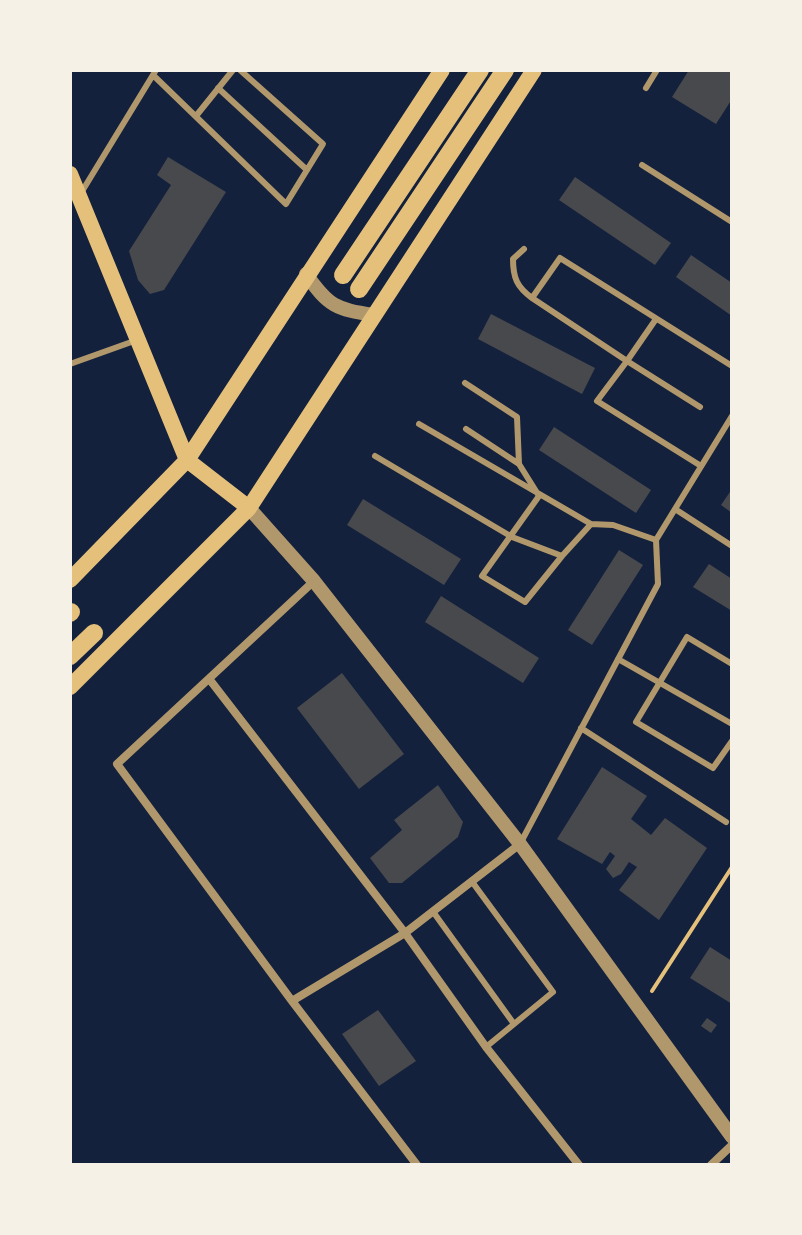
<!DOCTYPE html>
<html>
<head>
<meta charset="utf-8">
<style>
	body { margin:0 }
	#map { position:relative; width:802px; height:1235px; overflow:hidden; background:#14213d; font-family:"Archivo Narrow",sans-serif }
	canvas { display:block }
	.frame { position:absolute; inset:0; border:72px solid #f6f1e7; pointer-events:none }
</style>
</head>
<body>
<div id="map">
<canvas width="802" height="1235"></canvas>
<div class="frame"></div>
</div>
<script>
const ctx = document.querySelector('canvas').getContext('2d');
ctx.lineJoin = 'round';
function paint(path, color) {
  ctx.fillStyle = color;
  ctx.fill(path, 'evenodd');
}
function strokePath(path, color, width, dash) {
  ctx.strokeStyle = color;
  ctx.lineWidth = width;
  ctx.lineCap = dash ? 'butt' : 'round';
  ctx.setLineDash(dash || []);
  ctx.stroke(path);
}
const building = new Path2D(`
	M689 70H732V99L716 124 672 97Z
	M168 157 226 192 164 290 150 294 138 280 129 251 171 185 157 175Z
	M575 177 671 243 655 265 559 200Z
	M691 255 732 283V316L676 277Z
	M491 314 595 368 582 394 478 339Z
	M554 427 651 490 636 513 539 450Z
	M732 489V513L721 505Z
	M363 499 461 559 444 585 347 525Z
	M619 550 643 565 592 645 568 630Z
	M709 564 732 579V611L693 587Z
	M441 596 539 658 523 683 425 622Z
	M342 673 404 754 359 789 297 708Z
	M602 767 647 796 631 819 651 835 665 818 707 848 659 920 619 890 637 867 629 862 621 874 613 878 606 869 615 856 610 852 602 864 557 839Z
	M438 785 463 822 458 837 402 883H389L370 858 402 830 394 820Z
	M710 947 732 961V1004L690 978Z
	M378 1010 416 1061 379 1086 342 1034Z
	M707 1018 717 1025 711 1033 701 1026Z`);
const path = new Path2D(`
	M652 991 732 867`);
const service = new Path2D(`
	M153 75 286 204 323 144 240 70
	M218 88 307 170
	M646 88 657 70
	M196 116 233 70
	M642 165 732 222
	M81 193 156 70
	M524 249 513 259C513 278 517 287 532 298
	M656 319 627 361 532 298 560 258 732 366
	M70 364 137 340
	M465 383 517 417 519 464 539 496 482 576 525 602 562 556
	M700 407 627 361 597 401 701 466
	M419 424 591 524
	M466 429 519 464
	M375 456 512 537 562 556 591 524 613 525 656 540 658 584 520 844
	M675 509 732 546
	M656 540 732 416
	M618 659 732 724
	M732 664 687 637 636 722 713 768 732 741
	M581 728 726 822
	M473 883 553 992 486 1047
	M434 913 514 1024`);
const minor = new Path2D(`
	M314 581 117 764 292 1001 417 1165
	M210 680 405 933 486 1047 579 1165
	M292 1001 405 933 520 844
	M711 1165 732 1145`);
const tertiary = new Path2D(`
	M306 274C329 307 336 309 374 315
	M249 508 314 581 520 844 732 1137`);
const secondary = new Path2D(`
	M70 174 187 460 249 508
	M70 580 187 460 442 70
	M70 687 249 508 534 70`);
const primary = new Path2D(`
	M343 275 480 70
	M359 289 505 70
	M70 613 71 612
	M70 656 94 633`);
paint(building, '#48494c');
strokePath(path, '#e5c07b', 4);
strokePath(service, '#b1986c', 6);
strokePath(minor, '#b1986c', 8);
strokePath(tertiary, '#b1986c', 14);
strokePath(secondary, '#e5c07b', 16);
strokePath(primary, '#e5c07b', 18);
</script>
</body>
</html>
